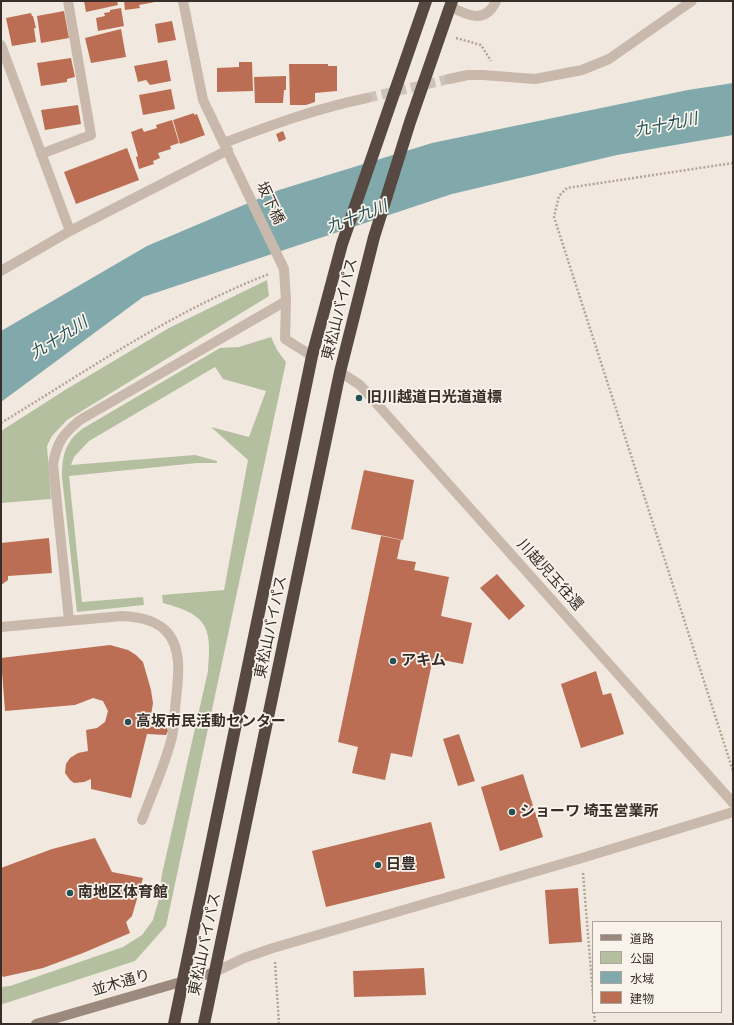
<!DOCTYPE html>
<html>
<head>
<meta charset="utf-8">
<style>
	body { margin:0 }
	#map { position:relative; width:734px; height:1025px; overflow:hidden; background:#f1e9df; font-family:Cabin,"Noto Sans JP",sans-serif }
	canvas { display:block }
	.frame { position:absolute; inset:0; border:2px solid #372e2a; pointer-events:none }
	.legend { position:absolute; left:592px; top:921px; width:130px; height:92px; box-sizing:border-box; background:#f9f3ec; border:1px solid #aba49e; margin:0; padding:5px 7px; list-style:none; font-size:12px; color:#372e2a }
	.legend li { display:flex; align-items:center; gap:8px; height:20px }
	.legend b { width:20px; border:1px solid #aba49e }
</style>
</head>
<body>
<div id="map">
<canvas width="734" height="1025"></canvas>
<div class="frame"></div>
<ul class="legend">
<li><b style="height:5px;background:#9c897e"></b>道路</li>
<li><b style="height:11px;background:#b4bfa0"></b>公園</li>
<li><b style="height:11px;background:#81a9ab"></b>水域</li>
<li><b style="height:11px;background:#bb6e53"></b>建物</li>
</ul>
</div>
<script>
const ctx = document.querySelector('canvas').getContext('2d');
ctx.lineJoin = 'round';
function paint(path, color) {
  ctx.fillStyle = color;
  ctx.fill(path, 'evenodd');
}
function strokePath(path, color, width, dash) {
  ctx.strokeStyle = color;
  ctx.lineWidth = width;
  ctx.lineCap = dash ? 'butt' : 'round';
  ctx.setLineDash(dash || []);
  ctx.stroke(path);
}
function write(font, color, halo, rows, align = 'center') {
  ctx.font = font + ' Cabin,"Noto Sans JP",sans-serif';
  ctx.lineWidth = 3.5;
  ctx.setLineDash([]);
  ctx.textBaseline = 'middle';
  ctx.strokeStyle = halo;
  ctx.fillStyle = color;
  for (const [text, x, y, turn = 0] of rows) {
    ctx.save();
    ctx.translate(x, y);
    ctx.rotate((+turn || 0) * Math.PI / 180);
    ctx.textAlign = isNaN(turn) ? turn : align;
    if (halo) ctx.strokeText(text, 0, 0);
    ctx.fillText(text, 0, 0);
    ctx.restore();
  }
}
const green = new Path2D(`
	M267 280 269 296 67 420 52 436 47 446 51 499 1 503V431L65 390 169 328Z
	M271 337 277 350 286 362 166 926 135 961 3 1004 1 1003V987L10 986 123 947 142 935 153 920 159 899 162 874 208 671C212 627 208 615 163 603L162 595 224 590 248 460 211 427 249 437 266 391 223 379 215 367 89 441 74 457 71 465 195 455 217 461V463H197L69 476 82 602 143 597 144 605 77 612 62 477C62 456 65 442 82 429L220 348 239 347Z`);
const water = new Path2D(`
	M733 83V135L617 155 452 194 143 297 1 402V331L147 246 279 190 432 143 688 90Z`);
const building = new Path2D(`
	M84 1H117L118 5 86 12Z
	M124 1H155V2L139 5 140 8 125 10Z
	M121 8 124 26 98 31 96 18 105 16 104 13 110 12V10Z
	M64 11 69 38 41 43 37 16Z
	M31 13 32 16H33L36 28H34L36 42 12 46 6 18Z
	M172 21 176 40 158 43 155 24Z
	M121 29 126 57 91 63 85 38Z
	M71 58 75 77 67 79V82L41 86 37 63Z
	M167 60 171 81 150 85 146 80 138 82 134 66Z
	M239 62H252L253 91 217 92V68L239 67Z
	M289 64H328V66H337V91L315 93V102L306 105H290Z
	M286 76V90H284L283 103H255L254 77Z
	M171 89 175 109 143 115 139 95Z
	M78 105 81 124 45 130 41 110Z
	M194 113V115L197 114 205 135 180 144 173 120Z
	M172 120 179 143 170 146 171 149 158 153 160 158 153 161 154 164 139 169 136 157 138 156 131 132 142 128 144 132 157 128 156 125Z
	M283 131 286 139 279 142 276 134Z
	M127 148 139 180 76 204 64 172Z
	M364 470 414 480 403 540 351 529Z
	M381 536 401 540 397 559 416 562 414 570 449 577 441 616 472 623 463 664 433 658 412 757 391 753 385 780 352 773 358 747 338 742Z
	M49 538 52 573 8 576V580L1 585V543Z
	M497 574 525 606 509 620 480 588Z
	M110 645 128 650 136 655 143 662 151 690 153 703 150 722 167 728 168 731 166 735 147 734 131 798 91 789V779L84 782 74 783 70 780 65 773 66 764 70 758 78 753 88 751 86 730 97 728 105 722 108 711 103 701 93 698 75 705 5 711 1 658Z
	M596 671 603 695 611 693 624 734 581 748 561 684Z
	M459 734 475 781 458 786 443 739Z
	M523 774 543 837 500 851 481 787Z
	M431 822 445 878 326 907 312 851Z
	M95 838 112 872 143 878 132 916 126 922 130 933 83 953 43 968 3 977 1 973V868L52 849Z
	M578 888 582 942 549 944 545 890Z
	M424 968 426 995 354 997 353 971Z`);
const streetTunnel = new Path2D(`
	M367 98 449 79`);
const path = new Path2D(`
	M456 38 481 45 491 61
	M733 163 567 188 559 196 554 217 733 771
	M1 423C88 370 173 311 269 274
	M583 873 593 996
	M275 962 279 1024
	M594 1012 595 1024`);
const lane = new Path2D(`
	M69 620 53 464C57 442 63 434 80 420L286 301
	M1 627 122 616C137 617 153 619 165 630 185 649 177 685 175 709 174 718 174 728 172 737 165 765 152 793 142 820`);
const street = new Path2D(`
	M183 1 203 100 284 269 286 301 285 339 312 356
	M450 6C467 16 486 24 496 1
	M1 45 70 231
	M449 79 468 75H483L535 79 582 70 609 59 692 1
	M224 143C271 125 318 108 367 98
	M41 154 91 135 68 1
	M1 271 70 231 228 150
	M340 372 360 385 733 803
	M215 972 244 958 273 948 582 858 733 812`);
const secondary = new Path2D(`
	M36 1024 215 972`);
const highway = new Path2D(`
	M174 1024 312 356 342 244 426 1
	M204 1024 340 372 374 237 410 122 452 1`);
const markers = [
	[359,398,4,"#235155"],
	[393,661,4,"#235155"],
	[128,722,4,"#235155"],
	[512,812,4,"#235155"],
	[378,865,4,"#235155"],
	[70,893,4,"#235155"]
];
const streetNames = [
	["坂下橋",270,203,65],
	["東松山バイパス",340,309,-76],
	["川越児玉往還",550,575,48],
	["東松山バイパス",271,627,-78],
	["東松山バイパス",205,944,-78],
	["並木通り",121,983,-16]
];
const poiNames = [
	["旧川越道日光道道標",367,398],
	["アキム",401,661],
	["高坂市民活動センター",136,722],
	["ショーワ 埼玉営業所",520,812],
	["日豊",386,865],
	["南地区体育館",78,893]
];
const waterNames = [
	["九十九川",666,125,-11],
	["九十九川",357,217,-21],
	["九十九川",59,338,-32]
];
paint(green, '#b4bfa0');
paint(water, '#81a9ab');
paint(building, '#bb6e53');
strokePath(streetTunnel, '#ccc4bb', 10, [10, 5]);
strokePath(path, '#b4a396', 2.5, [2, 2]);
strokePath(lane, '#c8b9ac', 10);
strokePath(street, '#c8b9ac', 10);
strokePath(secondary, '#9c897e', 10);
strokePath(highway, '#574942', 12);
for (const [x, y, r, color] of markers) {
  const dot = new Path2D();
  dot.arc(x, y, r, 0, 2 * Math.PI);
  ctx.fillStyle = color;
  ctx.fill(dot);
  strokePath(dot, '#f9f3ec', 1.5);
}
write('15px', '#372e2a', '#f9f3ec', streetNames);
write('bold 15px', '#372e2a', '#f9f3ec', poiNames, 'left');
write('italic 16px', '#235155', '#f9f3ec', waterNames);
</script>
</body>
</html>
